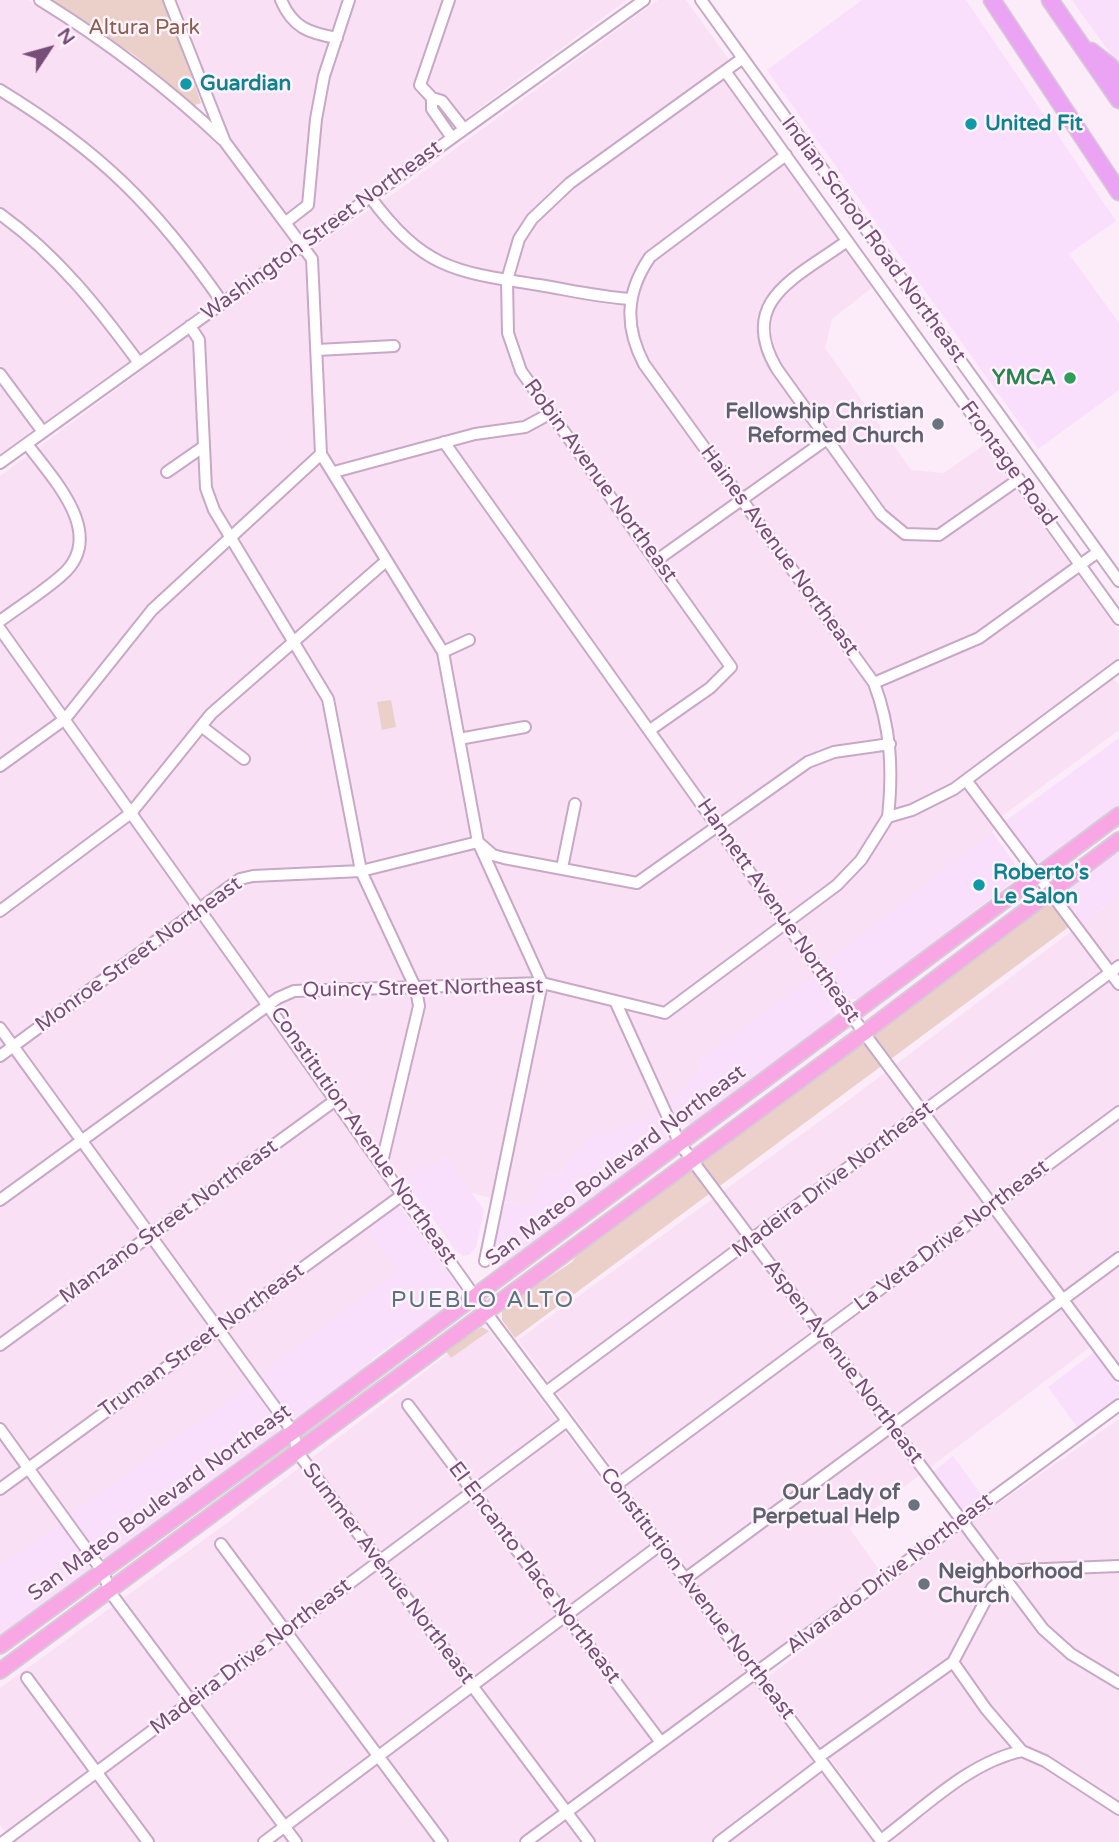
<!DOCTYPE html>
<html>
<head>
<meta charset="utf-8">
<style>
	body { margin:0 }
	#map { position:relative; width:1119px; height:1842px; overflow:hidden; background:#fcebf8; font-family:"Varela Round",sans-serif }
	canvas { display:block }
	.north { position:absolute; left:14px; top:14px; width:70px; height:70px; -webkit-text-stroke:5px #fff2fc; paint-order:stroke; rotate:54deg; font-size:19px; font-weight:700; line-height:28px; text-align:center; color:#774e77 }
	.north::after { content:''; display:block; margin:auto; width:24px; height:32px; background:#774e77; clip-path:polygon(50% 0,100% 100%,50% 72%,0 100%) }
</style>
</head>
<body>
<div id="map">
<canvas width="1119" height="1842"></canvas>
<div class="north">N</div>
</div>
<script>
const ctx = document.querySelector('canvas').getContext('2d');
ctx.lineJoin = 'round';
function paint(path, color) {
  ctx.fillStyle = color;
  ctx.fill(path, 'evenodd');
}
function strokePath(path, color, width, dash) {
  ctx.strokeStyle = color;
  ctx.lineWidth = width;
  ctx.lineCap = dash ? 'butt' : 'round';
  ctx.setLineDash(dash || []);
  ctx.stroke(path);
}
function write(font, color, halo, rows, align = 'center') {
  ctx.font = font + ' "Varela Round",sans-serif';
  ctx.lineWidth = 5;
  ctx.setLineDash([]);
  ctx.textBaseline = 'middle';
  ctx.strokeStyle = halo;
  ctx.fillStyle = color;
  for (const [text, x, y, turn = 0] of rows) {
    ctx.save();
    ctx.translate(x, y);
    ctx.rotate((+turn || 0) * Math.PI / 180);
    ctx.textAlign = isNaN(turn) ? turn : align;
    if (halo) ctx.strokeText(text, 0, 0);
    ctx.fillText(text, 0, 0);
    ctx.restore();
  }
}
const residential = new Path2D(`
	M0 0H28L104 46 157 86 226 152 293 243 150 349 0 454Z
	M177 0H627L302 238 231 140Z
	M658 0H686L735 68 725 83 873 287 832 319 825 348 911 470 944 473 984 445 1119 631V658L1105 668 1119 685V730L1002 816 992 832 824 964 814 976 697 1062 701 1067 658 1115 586 1139 558 1176 543 1173 532 1208 471 1193 446 1157 401 1178 311 1054 0 617V476L233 303 410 182Z
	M0 639 397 1193 363 1219 395 1268 394 1274 250 1384 0 1566Z
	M1119 895V1364L1101 1339 849 1528 880 1571 758 1665 518 1340 849 1100Z
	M489 1331 873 1842H13L0 1825V1688L231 1520 448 1354 451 1358Z
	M1119 1419V1842H893L768 1677 971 1523Z`);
const commercial = new Path2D(`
	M862 0H966L1116 221 1069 254 1119 323V390L1038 449 767 70Z
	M1072 0H1119V66Z
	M1119 738V806L1046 860 1035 863 1004 822Z
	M992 832 1020 871 1019 877 859 999H849L824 964Z
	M1119 847V895L1082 923 1064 899 1065 889Z
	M814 976 835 1006V1016L691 1124 680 1125 669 1102 701 1067 697 1062Z
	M658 1115 668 1142 502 1265 495 1247 504 1202 532 1207 543 1173 558 1176 586 1139Z
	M446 1157 484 1210 476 1247 469 1255 463 1256 455 1250 403 1177Z
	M396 1207 401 1208 459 1288 460 1296 413 1333 401 1338 375 1357 364 1369 299 1418H288L258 1375 394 1274 395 1268 366 1228Z
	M1094 1352 1119 1386V1396L1077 1427 1048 1387Z
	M250 1384 279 1427 275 1436 108 1559 99 1557 69 1515Z
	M953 1456 983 1497 966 1510 960 1509 933 1472Z
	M60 1522 90 1563 89 1571 0 1637V1566Z`);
const green = new Path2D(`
	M50 0H164L201 103 195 105 133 54Z
	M391 700 396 727 382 730 377 702Z
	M1048 903 1055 905 1070 926 515 1338 502 1320V1309L572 1262 580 1251Z
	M482 1327 489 1331 451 1358 445 1350Z`);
const minor = new Path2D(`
	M40 0C108 42 165 85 223 140
	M169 0 225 142 312 259 321 454 443 652 478 842 542 983 485 1261
	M281 0C293 28 309 33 337 38
	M449 0 420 85 432 98 442 101 464 129
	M701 0 1119 581
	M725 71 1119 619
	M0 90C100 151 155 206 222 302
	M432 98V109L452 138
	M786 155 650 257C626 292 624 326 644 364L874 683C891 728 893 769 888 817
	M370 197C424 269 454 272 539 285 569 290 599 297 630 299
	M0 214C57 255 98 307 139 363
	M286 222 308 205 316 119 324 76 349 0
	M847 241C798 277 736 300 777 369L881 514 905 534 939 535 1019 479
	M190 326 199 340 206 488 214 510 328 699 361 871 416 989 419 1006 382 1162
	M317 350 394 346
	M0 374 43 432
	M444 442 864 1033 1119 1375
	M0 463 644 0
	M167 472 203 447
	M334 472 475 434 525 427 551 413
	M657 560 827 439
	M0 621C20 606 43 592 62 575 108 535 53 479 27 444
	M0 629 485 1311 882 1842
	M443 652 469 640
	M874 683 979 638 1098 552
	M201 726 244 759
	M650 730 710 688 731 667 521 371 508 333 507 280 519 239 532 219 570 183 743 58
	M459 739 525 727
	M0 766 65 719 152 610 321 454
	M966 780 1119 984
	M562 868 575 804
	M0 911 131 813 211 714 386 561
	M616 1003 680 1144 1043 1629 1071 1654 1119 1683
	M0 1028 293 1432 298 1453 589 1842
	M0 1056 240 879 253 876 361 871 478 842 493 855 504 858 637 883 808 762 834 752 890 744
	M0 1200 278 998 294 991 542 983 665 1013 837 885 861 860 888 817 912 810 954 789 1119 666
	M0 1345 337 1099
	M546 1392 1119 966
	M408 1405 660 1741
	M0 1429 103 1572 110 1592 296 1842
	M615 1486 1119 1112
	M0 1489 405 1193
	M221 1544 442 1842
	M685 1579 1119 1258
	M953 1662 986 1709 1022 1751 1045 1761 1119 1809
	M27 1678 148 1842
	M819 1757 953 1662 992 1588 1004 1577 1020 1570 1119 1566
	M881 1840C924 1808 969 1762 1022 1751
	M3 1842 567 1421
	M264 1842 660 1545
	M526 1842 1119 1405
	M719 1842 823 1763`);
const major = new Path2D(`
	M0 1646 293 1432 1119 815
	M0 1671 864 1033 1119 840`);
const highway = new Path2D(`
	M992 0 1119 192
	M1050 0 1119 100
	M1091 51 1110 66 1119 78`);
const markers = [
	[186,84,7,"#0f9aa8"],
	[971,124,7,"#0f9aa8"],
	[1070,378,7,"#2e9e5b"],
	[938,424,7,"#6b7280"],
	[979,885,7,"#0f9aa8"],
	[914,1505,7,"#6b7280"],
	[924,1584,7,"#6b7280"]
];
const parkNames = [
	["Altura Park",144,28]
];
const cultureNames = [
	["Guardian",200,84],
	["United Fit",985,124],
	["Roberto's",993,873],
	["Le Salon",993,897]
];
const streetNames = [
	["Washington Street Northeast",322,231,-36],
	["Indian School Road Northeast",873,240,54],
	["Frontage Road",1008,464,54],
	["Robin Avenue Northeast",600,481,54],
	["Haines Avenue Northeast",779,551,54],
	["Hannett Avenue Northeast",778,911,55],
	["Monroe Street Northeast",139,955,-36],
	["Quincy Street Northeast",423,989,-1],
	["Constitution Avenue Northeast",363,1136,55],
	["San Mateo Boulevard Northeast",616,1166,-37],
	["Madeira Drive Northeast",833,1180,-37],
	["Manzano Street Northeast",169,1222,-36],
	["La Veta Drive Northeast",952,1236,-37],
	["Truman Street Northeast",202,1341,-36],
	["Aspen Avenue Northeast",843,1362,53],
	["San Mateo Boulevard Northeast",160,1503,-36],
	["El Encanto Place Northeast",534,1573,53],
	["Summer Avenue Northeast",388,1574,53],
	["Alvarado Drive Northeast",890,1574,-37],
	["Constitution Avenue Northeast",697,1594,53],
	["Madeira Drive Northeast",251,1657,-37]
];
const leisureNames = [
	["YMCA",1056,378]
];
const worshipNames = [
	["Fellowship Christian",924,412],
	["Reformed Church",924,436],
	["Our Lady of",900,1493],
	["Perpetual Help",900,1517],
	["Neighborhood",938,1572,"left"],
	["Church",938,1596,"left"]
];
const neighbourhoodNames = [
	["PUEBLO ALTO",483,1301]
];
paint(residential, '#f9e0f4');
paint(commercial, '#fadffc');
paint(green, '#ead0c9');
strokePath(minor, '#c8a8c6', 14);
strokePath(major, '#d6cad6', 18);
strokePath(highway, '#d6cad6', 19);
strokePath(minor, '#fff', 10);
strokePath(major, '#f8a6e4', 14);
strokePath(highway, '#eba4f4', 16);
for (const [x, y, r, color] of markers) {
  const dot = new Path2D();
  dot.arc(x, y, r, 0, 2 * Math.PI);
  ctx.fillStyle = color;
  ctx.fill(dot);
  strokePath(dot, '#fff2fc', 2.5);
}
write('21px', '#89604c', '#fff2fc', parkNames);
write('bold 21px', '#0d838f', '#fff2fc', cultureNames, 'left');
write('21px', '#774e77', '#fff2fc', streetNames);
write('bold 21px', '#27864d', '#fff2fc', leisureNames, 'right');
write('bold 21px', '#5b616d', '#fff2fc', worshipNames, 'right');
ctx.letterSpacing = '2px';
write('23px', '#59737f', '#fff2fc', neighbourhoodNames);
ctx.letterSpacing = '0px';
</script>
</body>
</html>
